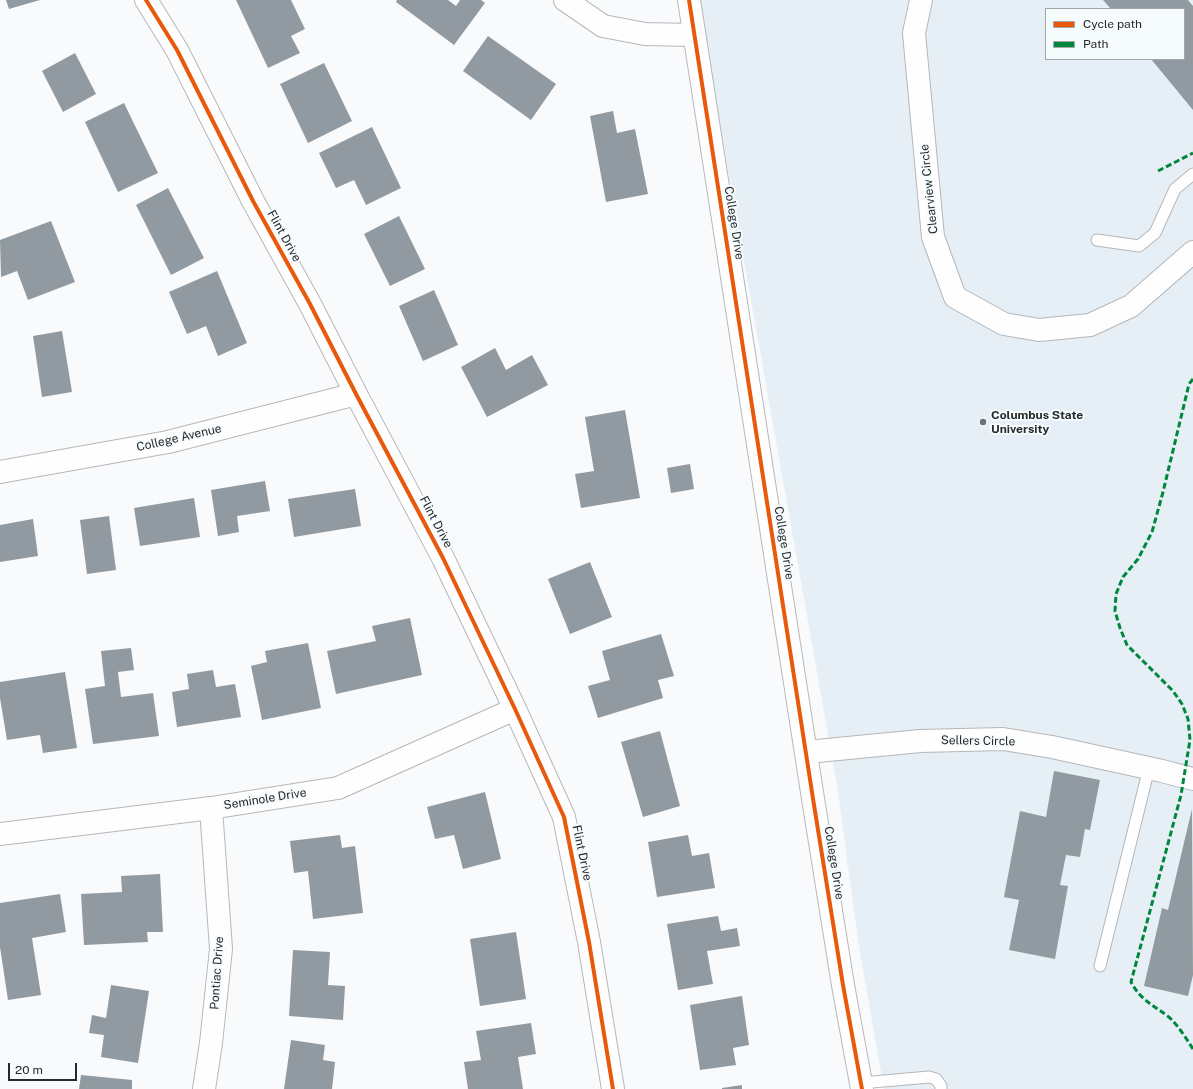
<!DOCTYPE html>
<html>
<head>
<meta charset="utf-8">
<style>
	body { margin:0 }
	#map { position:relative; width:1193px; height:1089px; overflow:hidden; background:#f8fafc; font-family:"Public Sans",sans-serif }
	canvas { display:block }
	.legend { position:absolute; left:1045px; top:8px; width:140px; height:52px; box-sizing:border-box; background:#f6fbfe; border:1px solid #a3a7aa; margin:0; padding:5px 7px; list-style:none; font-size:12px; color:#26292b }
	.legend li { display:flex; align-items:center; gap:8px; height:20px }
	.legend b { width:20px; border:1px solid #a3a7aa }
	.scale { position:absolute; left:8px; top:1063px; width:69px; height:18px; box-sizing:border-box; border:2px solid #26292b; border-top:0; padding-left:5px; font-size:12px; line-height:14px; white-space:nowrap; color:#26292b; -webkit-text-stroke:3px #f6fbfe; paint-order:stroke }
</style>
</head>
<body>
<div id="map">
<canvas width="1193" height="1089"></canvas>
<ul class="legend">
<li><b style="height:5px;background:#e8590c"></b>Cycle path</li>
<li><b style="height:5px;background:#00873e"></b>Path</li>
</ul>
<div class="scale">20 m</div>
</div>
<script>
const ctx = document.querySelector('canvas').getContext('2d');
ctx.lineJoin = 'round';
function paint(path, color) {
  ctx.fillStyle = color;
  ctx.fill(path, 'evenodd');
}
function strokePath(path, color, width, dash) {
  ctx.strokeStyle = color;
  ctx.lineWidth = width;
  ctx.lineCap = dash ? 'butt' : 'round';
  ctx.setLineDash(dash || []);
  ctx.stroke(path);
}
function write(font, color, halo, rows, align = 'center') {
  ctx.font = font + ' "Public Sans",sans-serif';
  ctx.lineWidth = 4;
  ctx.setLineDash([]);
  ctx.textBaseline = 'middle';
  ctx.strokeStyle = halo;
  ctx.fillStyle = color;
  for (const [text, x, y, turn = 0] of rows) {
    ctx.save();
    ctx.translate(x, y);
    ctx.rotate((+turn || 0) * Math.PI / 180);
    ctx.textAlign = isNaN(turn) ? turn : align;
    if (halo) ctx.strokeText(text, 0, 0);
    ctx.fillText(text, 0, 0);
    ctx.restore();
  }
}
const built = new Path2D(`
	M699 0H1193V1089H884L859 947 837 785 708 58ZM1046 9H1184V59H1046Z`);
const building = new Path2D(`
	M6 0H40L9 9Z
	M236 0H291L305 29 291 36 300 53 268 68Z
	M397 0H448L456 6 460 0H481L485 3 454 45 396 2Z
	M1103 0H1188L1193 6V110L1151 59H1184V9H1111Z
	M488 36 556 84 531 120 463 71Z
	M75 53 96 94 63 112 42 71Z
	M324 63 352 121 308 143 280 84Z
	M124 103 158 173 118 192 85 122Z
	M613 111 617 133 635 129 648 194 606 202 590 116Z
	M372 127 401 188 366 205 354 180 336 188 319 153Z
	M168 188 204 258 171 275 136 205Z
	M399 216 425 269 390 286 364 234Z
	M51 221 75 282 28 300 17 271 1 277 0 240Z
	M217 271 247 343 218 356 206 326 187 334 169 292Z
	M434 290 458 345 423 361 399 306Z
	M62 331 72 392 42 397 33 336Z
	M495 348 506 370 532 355 548 385 487 417 461 367Z
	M625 410 640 498 581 508 575 474 594 471 585 417Z
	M690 464 694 489 671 493 667 468Z
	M265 481 270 511 237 516 239 532 218 536 211 490Z
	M355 489 361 526 294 537 288 499Z
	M194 498 200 537 140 546 134 508Z
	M109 516 116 570 87 574 80 520Z
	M33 519 38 556 0 562V525Z
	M590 562 612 617 570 634 548 579Z
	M410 618 422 675 336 694 327 651 376 641 372 626Z
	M661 634 674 676 658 680 663 698 598 718 588 686 610 680 602 651Z
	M308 643 321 708 262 720 251 666 267 662 265 651Z
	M131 648 134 670 118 672 121 697 153 693 159 736 93 744 85 689 105 686 101 651Z
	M213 670 216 687 235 684 241 717 177 727 172 692 189 689 187 674Z
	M65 672 77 748 43 753 40 735 7 740 0 698V682Z
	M660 731 680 806 643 817 621 742Z
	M1054 771 1100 780 1090 830 1085 829 1080 857 1066 855 1060 885 1068 886 1055 959 1009 950 1019 900 1004 897 1020 811 1046 817Z
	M485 792 501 859 463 869 454 835 435 839 427 807Z
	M1192 809 1193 975 1188 996 1144 986 1162 908 1168 910Z
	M340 835 342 848 355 846 363 913 313 919 308 871 294 873 290 841Z
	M688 835 692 856 709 853 715 888 657 897 648 842Z
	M160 874 163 932H147L148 942 84 945 81 894 122 892 121 876Z
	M60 894 66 932 32 938 41 995 8 1000 0 947V903Z
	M718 916 721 931 737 928 740 946 707 951 713 984 678 990 667 924Z
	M516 932 526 999 480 1006 470 939Z
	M293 950 330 952 328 985 345 986 343 1020 289 1016Z
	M111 985 149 991 138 1063 101 1057 104 1035 89 1033 92 1015 106 1018Z
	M742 996 749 1045 733 1048 736 1065 700 1070 690 1005Z
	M531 1023 536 1054 518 1057 523 1089H468L464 1062 481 1060 476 1031Z
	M291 1040 325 1045 323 1060 335 1062 332 1089H284Z
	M81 1075 132 1080V1089H79Z
	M742 1085V1089H722V1088Z`);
const lane = new Path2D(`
	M1097 240 1139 246 1155 233 1175 189 1193 174
	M1100 966 1149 768
	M861 1083 929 1077 936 1079 941 1086V1089`);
const street = new Path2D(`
	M146 0 177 50 253 201 310 304 356 394 443 558 515 709 564 817 589 942 613 1089
	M565 0 603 26 645 34 694 35
	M921 0 914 33 933 237 955 297 1004 324 1039 330 1090 325 1131 306 1193 252
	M0 472 168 442 356 394
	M807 752 920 741 1003 739 1052 747 1162 771 1193 779
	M0 834 211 808 338 788 515 709
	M204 1089 211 1043 221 949 211 808`);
const secondary = new Path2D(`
	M689 0 814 805 843 985 862 1089`);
const quiet = new Path2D(`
	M1158 171 1193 153
	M1193 379 1189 384 1163 492 1152 532 1138 559 1123 577 1116 594 1115 611 1120 628 1127 645 1173 691 1182 704 1188 719 1190 740 1181 795 1131 982C1141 1001 1154 1005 1170 1018 1179 1027 1186 1038 1193 1049`);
const cycleway = new Path2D(`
	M146 0 177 50 253 201 310 304 356 394 443 558 515 709 564 817 589 942 613 1089
	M689 0 814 805 843 985 862 1089`);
const markers = [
	[983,422,4,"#707274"]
];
const streetNames = [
	["Clearview Circle",929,189,-96],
	["College Drive",734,223,81],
	["Flint Drive",284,236,61],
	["College Avenue",179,438,-13],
	["Flint Drive",436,522,62],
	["College Drive",784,543,81],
	["Sellers Circle",978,741,1],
	["Seminole Drive",265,799,-9],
	["Flint Drive",582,853,78],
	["College Drive",834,863,81],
	["Pontiac Drive",217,973,-86]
];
const poiNames = [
	["Columbus State",991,415],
	["University",991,429]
];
paint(built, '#e5eff5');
paint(building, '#919aa0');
strokePath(lane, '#b5b7b9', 13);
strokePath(street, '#b5b7b9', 24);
strokePath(secondary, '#b5b7b9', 24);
strokePath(lane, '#fefeff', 11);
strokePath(street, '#fefeff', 22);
strokePath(secondary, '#fefeff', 22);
strokePath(quiet, '#00873e', 3, [6, 3]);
strokePath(cycleway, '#e8590c', 4);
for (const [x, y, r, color] of markers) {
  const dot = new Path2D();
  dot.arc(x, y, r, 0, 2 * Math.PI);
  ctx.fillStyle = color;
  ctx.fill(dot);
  strokePath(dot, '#f6fbfe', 1.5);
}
write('12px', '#26292b', '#f6fbfe', streetNames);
write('bold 12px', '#26292b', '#f6fbfe', poiNames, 'left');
</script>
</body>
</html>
